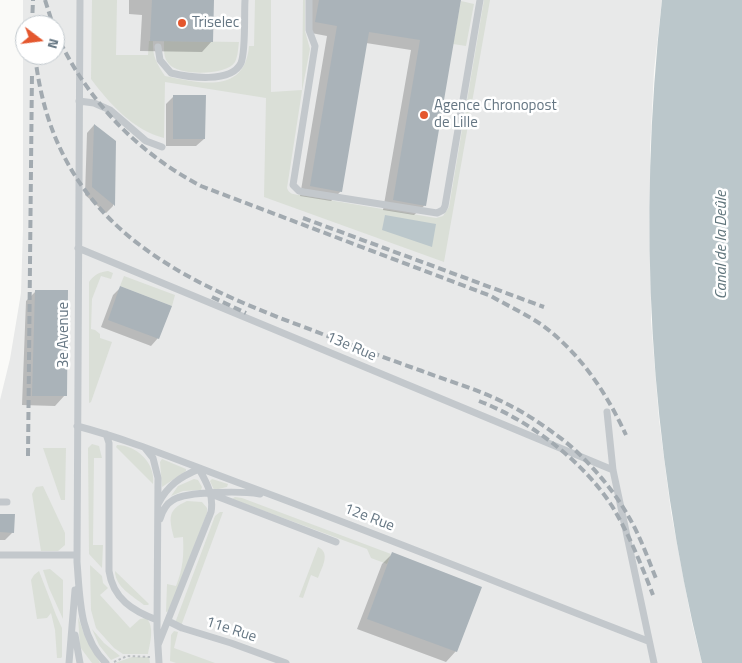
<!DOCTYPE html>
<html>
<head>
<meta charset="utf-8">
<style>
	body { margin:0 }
	#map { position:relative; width:742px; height:663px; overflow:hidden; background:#fafaf8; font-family:"Titillium Web",sans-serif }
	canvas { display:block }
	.north { position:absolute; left:15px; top:15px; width:50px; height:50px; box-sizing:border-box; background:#fff; border:1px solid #c1c8cd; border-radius:50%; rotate:105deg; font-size:14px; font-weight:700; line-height:20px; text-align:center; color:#657683 }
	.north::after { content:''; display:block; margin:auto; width:18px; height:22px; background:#e4572e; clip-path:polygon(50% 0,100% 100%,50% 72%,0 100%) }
</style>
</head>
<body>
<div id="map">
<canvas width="742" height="663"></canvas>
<div class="north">N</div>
</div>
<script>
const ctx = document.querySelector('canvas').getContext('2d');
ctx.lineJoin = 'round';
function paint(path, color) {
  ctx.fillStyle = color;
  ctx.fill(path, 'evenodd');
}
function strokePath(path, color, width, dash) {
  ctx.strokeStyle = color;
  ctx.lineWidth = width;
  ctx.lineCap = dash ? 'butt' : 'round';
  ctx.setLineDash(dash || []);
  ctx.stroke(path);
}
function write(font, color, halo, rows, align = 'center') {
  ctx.font = font + ' "Titillium Web",sans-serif';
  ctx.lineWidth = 5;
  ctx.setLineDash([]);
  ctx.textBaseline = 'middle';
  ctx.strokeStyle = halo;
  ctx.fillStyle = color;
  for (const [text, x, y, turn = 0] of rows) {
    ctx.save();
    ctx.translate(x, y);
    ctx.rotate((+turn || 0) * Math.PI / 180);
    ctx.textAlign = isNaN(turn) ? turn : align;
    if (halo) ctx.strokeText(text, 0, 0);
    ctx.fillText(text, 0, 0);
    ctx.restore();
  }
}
const built = new Path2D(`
	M23 0H662L654 71 650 152 651 320 659 419 671 512 692 623 702 663H0V400L10 359 21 293 23 229ZM25 25H55V55H25Z`);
const green = new Path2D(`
	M92 0H117L116 55H148L149 41H153C152 56 157 64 165 76 199 83 245 95 249 46H254L255 0H271V92L302 90 303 0H305V31L310 49 302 91 287 188C289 194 293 194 299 195L436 218 443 216 449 207 484 0H490L444 262 264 197 266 98 165 82 164 138C133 130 110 104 91 79Z
	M461 1 474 4 466 46 453 44Z
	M164 41 239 42C238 49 238 56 235 62 227 76 178 76 169 64 163 58 164 49 164 41Z
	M108 271 113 273 111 279 101 276 92 299 91 329 95 330 100 334V338L112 342 91 402 89 403V282C94 275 99 272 108 271Z
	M124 276 175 295 172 306 120 286Z
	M92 444 99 446 102 458H94L93 545H103L102 568 89 554 88 448Z
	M117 445C137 445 156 464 153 484L116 447Z
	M43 448H66L65 500H61Z
	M162 459 186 469V471L162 487 160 462Z
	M194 479 198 480 202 487 201 490 183 491 171 496 178 486Z
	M212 479 228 484 227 487 214 490 210 481Z
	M43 486 65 533V545L58 551H41L32 494 36 487Z
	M235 497 242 498 391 554 387 564 371 558 367 549 232 499Z
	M187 501 202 502 207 508V513L169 611 166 612 167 584 176 586C183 569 184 555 183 537L174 538C169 518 167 510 187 501Z
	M220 512H223L181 626 175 623 215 516Z
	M318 547C331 553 322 567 318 578L311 575 303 598 299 597Z
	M90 565 102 576 103 583 108 588 100 595 130 628 140 619 146 618C155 626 150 643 148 654H123L114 648 96 628 91 610Z
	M50 569 63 580V619L49 588 43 570Z
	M39 571 56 615 62 628V657L61 658H57L55 630 51 613 47 618 37 619 31 580 34 575Z
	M115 571 149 604 148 605H144C133 596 115 587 115 571Z
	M78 617 84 634 100 663H92L80 647Z
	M92 629 104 643 120 656 111 660 99 645Z
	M174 631 178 632 174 648 215 663H176L170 661 171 635Z
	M132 657H149L150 663H115Z`);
const water = new Path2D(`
	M662 0H742V663H702C649 446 637 222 662 0Z
	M385 215 436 224 432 247 382 230Z`);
const shadow = new Path2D(`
	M129 0H212V41L202 52 140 51 142 15 129 14Z
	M311 0H460L425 205 414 215 383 210 411 50 366 43 341 191 331 201 300 196 327 36 306 32Z
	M174 96 204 139 196 146H166V104Z
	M94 125 115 142 113 206 106 213 85 195 87 133Z
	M120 288 158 338 151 346 101 327 113 295Z
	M36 291 65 395 55 406 22 405 26 301Z
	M0 515 13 532 5 540H0Z
	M392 554 456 651 446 662 357 629 382 564Z`);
const building = new Path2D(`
	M152 0H214L213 42 150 41Z
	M319 0H461L426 206 393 200 420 40 369 32 342 192 310 186 337 26 315 22Z
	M173 95H206L205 139H173Z
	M94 124 116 141 115 206 92 187Z
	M120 286 172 306 159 339 108 320Z
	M35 290H68L67 396H32Z
	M0 514H15L14 533 0 532Z
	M392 552 482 587 457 652 367 619Z`);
const path = new Path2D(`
	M114 662 127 656 150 657`);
const service = new Path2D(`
	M80 0 77 562C80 597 79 637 106 663
	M309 0V30L315 46 293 185 299 191 304 192 437 213 443 210 445 206 480 0
	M158 47 160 60 171 73C188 77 231 84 241 63 246 50 244 16 245 0
	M79 101 94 103 110 110 146 141 162 147
	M78 248 613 470
	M607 412 613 470 654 663
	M77 426C134 441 187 464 242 484 378 534 513 589 648 641
	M106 434 109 443V571C113 599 133 611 157 620
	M145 448 153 458 158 478 157 629 159 663
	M211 494 336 542
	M0 502H7
	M160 519C162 512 166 504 173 500 187 491 242 491 260 494
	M0 555H77
	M168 621 182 628 231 643 286 663
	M75 635 80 663
	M158 645 211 512C214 496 207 483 199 469 180 477 168 485 158 504
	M69 663 75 590`);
const rail = new Path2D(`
	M45 0 53 25
	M32 25 33 0
	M55 31C85 98 136 152 201 186L491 296C508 306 526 314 542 325 580 353 606 392 626 435
	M35 55C53 217 166 276 304 327 343 342 382 357 422 371 448 381 477 389 503 402 520 410 539 422 555 434 580 451 612 487 627 514 640 535 648 559 657 581
	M303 218 544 307
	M212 297 246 313
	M479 401C529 420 583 461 612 506 629 534 641 564 653 595
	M28 456 32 72`);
const markers = [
	[182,23,5,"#e4572e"],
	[424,115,5,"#e4572e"]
];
const poiNames = [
	["Triselec",192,23],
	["Agence Chronopost",434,106],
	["de Lille",434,123]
];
const streetNames = [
	["3e Avenue",64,335,-90],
	["13e Rue",351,347,23],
	["12e Rue",369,518,21],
	["11e Rue",231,630,18]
];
const waterNames = [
	["Canal de la Deûle",722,245,-90]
];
paint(built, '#e8e9e9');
paint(green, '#dadfd7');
paint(water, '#bbc7cb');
paint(shadow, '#0003');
paint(building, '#aab3b9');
strokePath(path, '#bbbfc2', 2, [2.5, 2.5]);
strokePath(service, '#c3c8cc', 7);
strokePath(rail, '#a2aab0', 4, [8, 4]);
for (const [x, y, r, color] of markers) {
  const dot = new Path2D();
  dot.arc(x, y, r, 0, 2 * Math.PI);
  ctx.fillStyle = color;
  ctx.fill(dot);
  strokePath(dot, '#fff', 2);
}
write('15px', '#657683', '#fff', poiNames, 'left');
write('15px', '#657683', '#fff', streetNames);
write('italic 16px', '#60757c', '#fff', waterNames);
</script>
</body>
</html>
